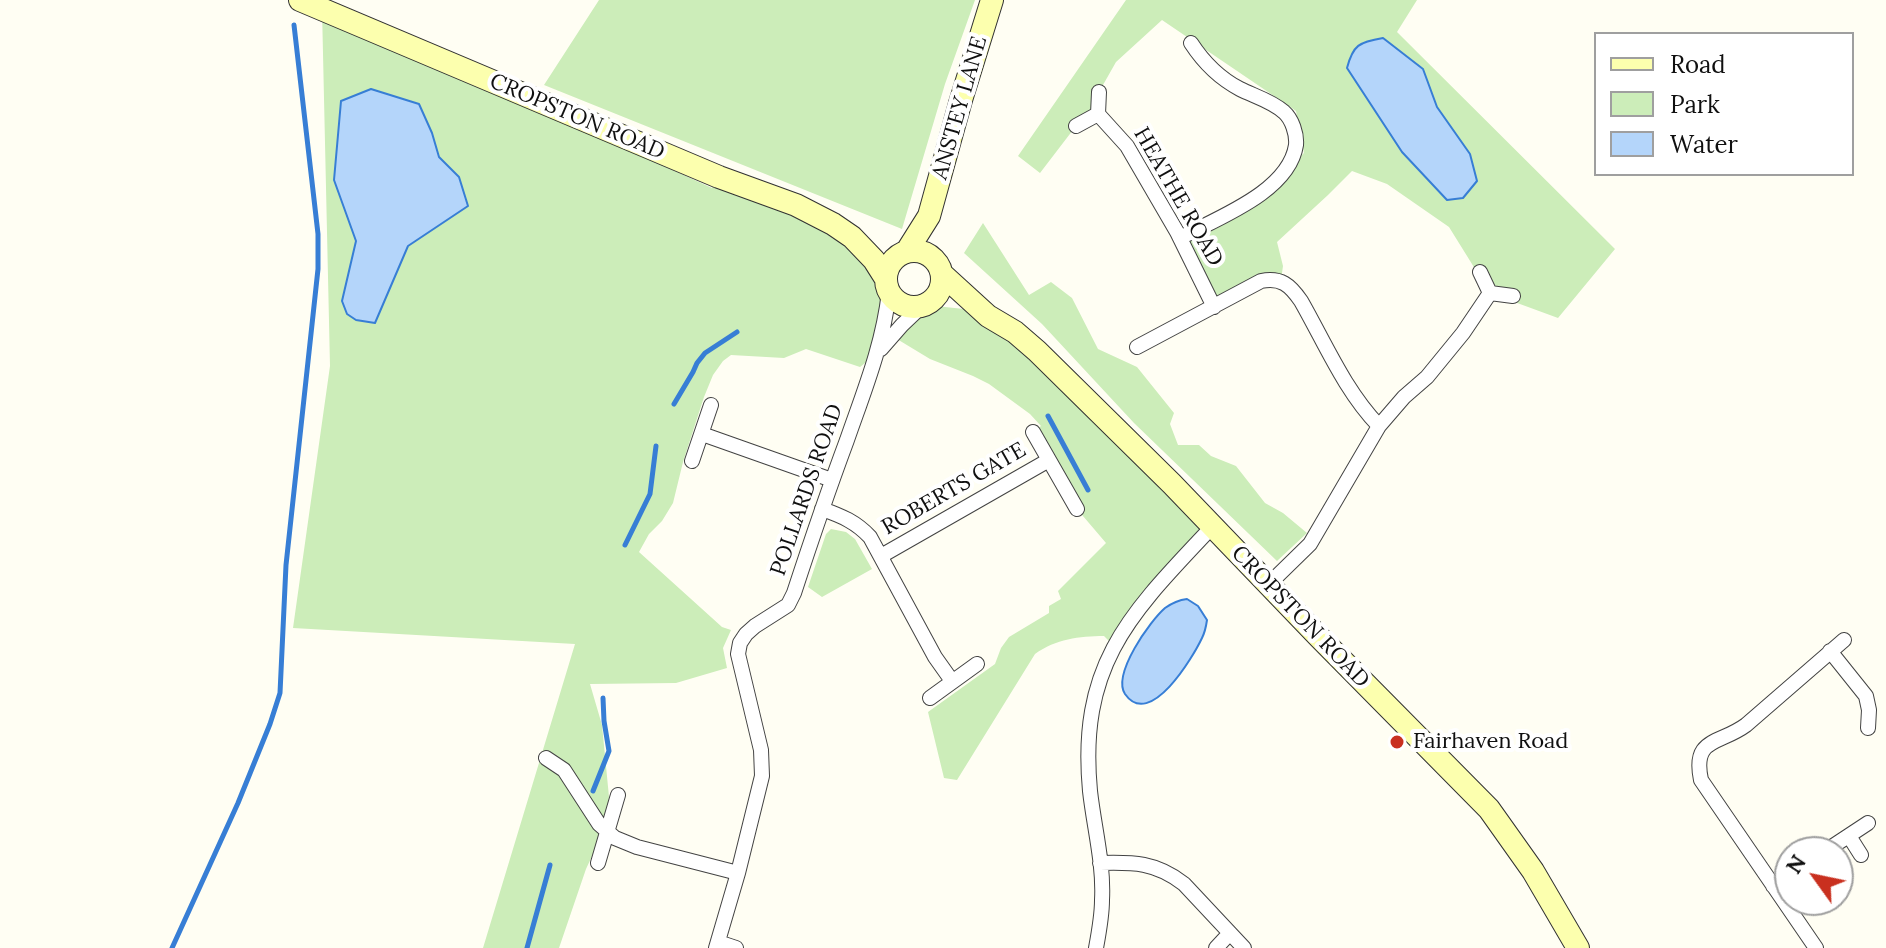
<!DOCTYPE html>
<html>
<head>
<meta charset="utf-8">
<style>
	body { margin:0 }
	#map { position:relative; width:1886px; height:948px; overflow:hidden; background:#fffef3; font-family:Lora,serif }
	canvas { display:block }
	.legend { position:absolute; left:1594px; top:32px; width:260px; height:144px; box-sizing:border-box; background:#fff; border:2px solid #9f9f9f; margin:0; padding:10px 14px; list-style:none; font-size:24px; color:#101010 }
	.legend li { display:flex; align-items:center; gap:16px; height:40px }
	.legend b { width:40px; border:2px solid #9f9f9f }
	.north { position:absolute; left:1774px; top:836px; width:80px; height:80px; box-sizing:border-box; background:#fff; border:2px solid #9f9f9f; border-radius:50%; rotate:303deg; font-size:22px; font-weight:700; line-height:32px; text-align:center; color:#101010 }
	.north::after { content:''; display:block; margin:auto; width:28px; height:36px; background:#c9301f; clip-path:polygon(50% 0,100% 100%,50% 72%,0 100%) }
</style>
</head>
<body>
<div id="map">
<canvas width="1886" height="948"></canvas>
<ul class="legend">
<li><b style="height:10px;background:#fcffae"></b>Road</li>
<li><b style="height:22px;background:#ccedb9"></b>Park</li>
<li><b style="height:22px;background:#b4d5fa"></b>Water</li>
</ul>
<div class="north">N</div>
</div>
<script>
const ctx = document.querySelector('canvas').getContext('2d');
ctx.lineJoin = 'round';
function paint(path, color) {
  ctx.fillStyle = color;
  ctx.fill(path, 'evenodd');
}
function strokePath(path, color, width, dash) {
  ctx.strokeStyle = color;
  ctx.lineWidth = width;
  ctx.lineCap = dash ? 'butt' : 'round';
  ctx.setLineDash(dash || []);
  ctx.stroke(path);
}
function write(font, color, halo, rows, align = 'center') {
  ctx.font = font + ' Lora,serif';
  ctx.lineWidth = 8;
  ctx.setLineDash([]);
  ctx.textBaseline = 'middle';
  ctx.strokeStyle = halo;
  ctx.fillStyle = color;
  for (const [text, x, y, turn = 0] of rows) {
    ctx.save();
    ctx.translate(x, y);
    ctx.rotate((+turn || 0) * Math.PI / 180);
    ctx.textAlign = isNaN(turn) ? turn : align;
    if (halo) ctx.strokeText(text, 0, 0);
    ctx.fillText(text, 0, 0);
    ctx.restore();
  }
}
const green = new Path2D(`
	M599 0H975L945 84 902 229 544 85Z
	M1126 0H1417L1397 32 1615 249 1558 318 1490 293 1449 227 1387 184 1352 171 1328 195 1277 242 1283 266 1281 280 1212 302 1186 240 1249 201 1304 153 1296 111 1162 20 1116 62 1099 92 1098 114 1076 126 1040 173 1018 156Z
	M322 9 712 188 715 179 796 205 886 279 879 352 860 367 806 349 784 358 731 355 723 361 713 375 704 397 683 462 673 503 662 521 649 534 639 552 722 627 731 630 723 648 727 668 676 683 590 684 602 725 609 797 606 826 586 869 559 948H483L575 644 293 628 330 366Z
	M983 223 1029 295 1051 282 1072 298 1098 349 1137 367 1174 413 1170 424 1178 445H1199L1211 456 1236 466 1265 503 1283 513 1307 533 1277 561 1134 423 1042 324 964 253Z
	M926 305 964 309 988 316 1212 527 1114 646 1104 636C1079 636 1056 639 1035 654L957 780 944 778 928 712 995 664 1001 648 1009 637 1049 613V606L1061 599 1058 591 1106 543 1077 509 1033 432 1041 426 1030 414 989 384 973 376 930 359 892 336Z
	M831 529 846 532 855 539 872 569 822 597 808 587 826 534Z`);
const water = new Path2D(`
	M1383 38 1423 69 1437 107 1470 154 1477 181 1463 198 1447 200 1402 152 1347 68C1353 45 1359 42 1383 38Z
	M371 89 419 104 432 133 439 157 459 177 468 206 408 246 375 323 356 320 347 314 342 301 356 241 334 180 341 101Z
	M1187 599 1198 606 1207 620C1206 627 1205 632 1202 638 1193 657 1150 730 1125 694 1112 674 1150 621 1165 608 1172 603 1179 600 1187 599Z`);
const stream = new Path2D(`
	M674 404 693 372 697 363 705 353 737 332
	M1048 416 1088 490
	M625 545 650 494 656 446
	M593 791 609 751 604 721 603 698
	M172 948 238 803 270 724 280 693 286 565 318 269V234L294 25
	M527 948 550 865`);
const street = new Path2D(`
	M1098 114 1127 146 1177 232 1214 307
	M1076 126 1098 114 1099 92
	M1180 238C1217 218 1289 192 1296 145 1297 134 1292 119 1284 112 1272 101 1254 96 1240 89 1219 78 1204 63 1191 43
	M1480 272 1490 293 1513 296
	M1137 347 1261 281C1281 277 1290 285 1301 301 1325 343 1345 391 1379 426
	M881 349 902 325 922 306
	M1033 432 1077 509
	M702 434 832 480
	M692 461 711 405
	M822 509C842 516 856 522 870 537L935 657 952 681
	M881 556 1049 460
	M1268 585 1310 544 1379 426 1404 397 1427 377 1463 333 1490 293
	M1830 651 1866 696 1869 710 1868 728
	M930 698 977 664
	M546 758 564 770 599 824 615 838 637 847 738 873
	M1849 836 1861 855
	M1824 852 1868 823
	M598 863 618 795
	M1100 863C1133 862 1156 862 1184 884L1244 948
	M1773 886 1790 874
	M718 942 736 948
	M716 948 738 873 762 776 761 750 738 654 740 643 746 634 755 626 788 605 794 593C811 541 828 491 847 440 864 391 883 345 889 292
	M1096 948C1099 932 1102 916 1102 900 1104 864 1094 827 1090 791 1078 663 1131 613 1212 527
	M1216 948 1230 933
	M1816 948 1701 780C1692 737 1719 745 1746 725L1844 640`);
const secondary = new Path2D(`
	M300 0 719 177 796 205 833 224 852 237 874 260 886 279
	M886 279a28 28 0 1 1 56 0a28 28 0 1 1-56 0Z
	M907 251 929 216 961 100 992 0
	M942 274 988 316 1015 332 1037 351 1172 484 1319 637 1489 809 1533 871 1578 948`);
const markers = [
	[1397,742,8,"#c9301f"]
];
const streetNames = [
	["ANSTEY LANE",960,108,-74],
	["CROPSTON ROAD",577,117,23],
	["HEATHE ROAD",1178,197,60],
	["ROBERTS GATE",954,489,-30],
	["POLLARDS ROAD",807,490,-71],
	["CROPSTON ROAD",1300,617,46]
];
const poiNames = [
	["Fairhaven Road",1413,742]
];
paint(green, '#ccedb9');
paint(water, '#b4d5fa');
strokePath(water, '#377ed5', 2);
strokePath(stream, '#377ed5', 5);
strokePath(street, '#434343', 16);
strokePath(secondary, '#323232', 24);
strokePath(street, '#fff', 14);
strokePath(secondary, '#fcffae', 22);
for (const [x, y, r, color] of markers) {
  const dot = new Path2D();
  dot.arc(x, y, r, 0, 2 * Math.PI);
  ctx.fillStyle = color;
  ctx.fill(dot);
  strokePath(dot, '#fff', 3);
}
write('22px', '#101010', '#fff', streetNames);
write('22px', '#101010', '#fff', poiNames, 'left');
</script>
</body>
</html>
